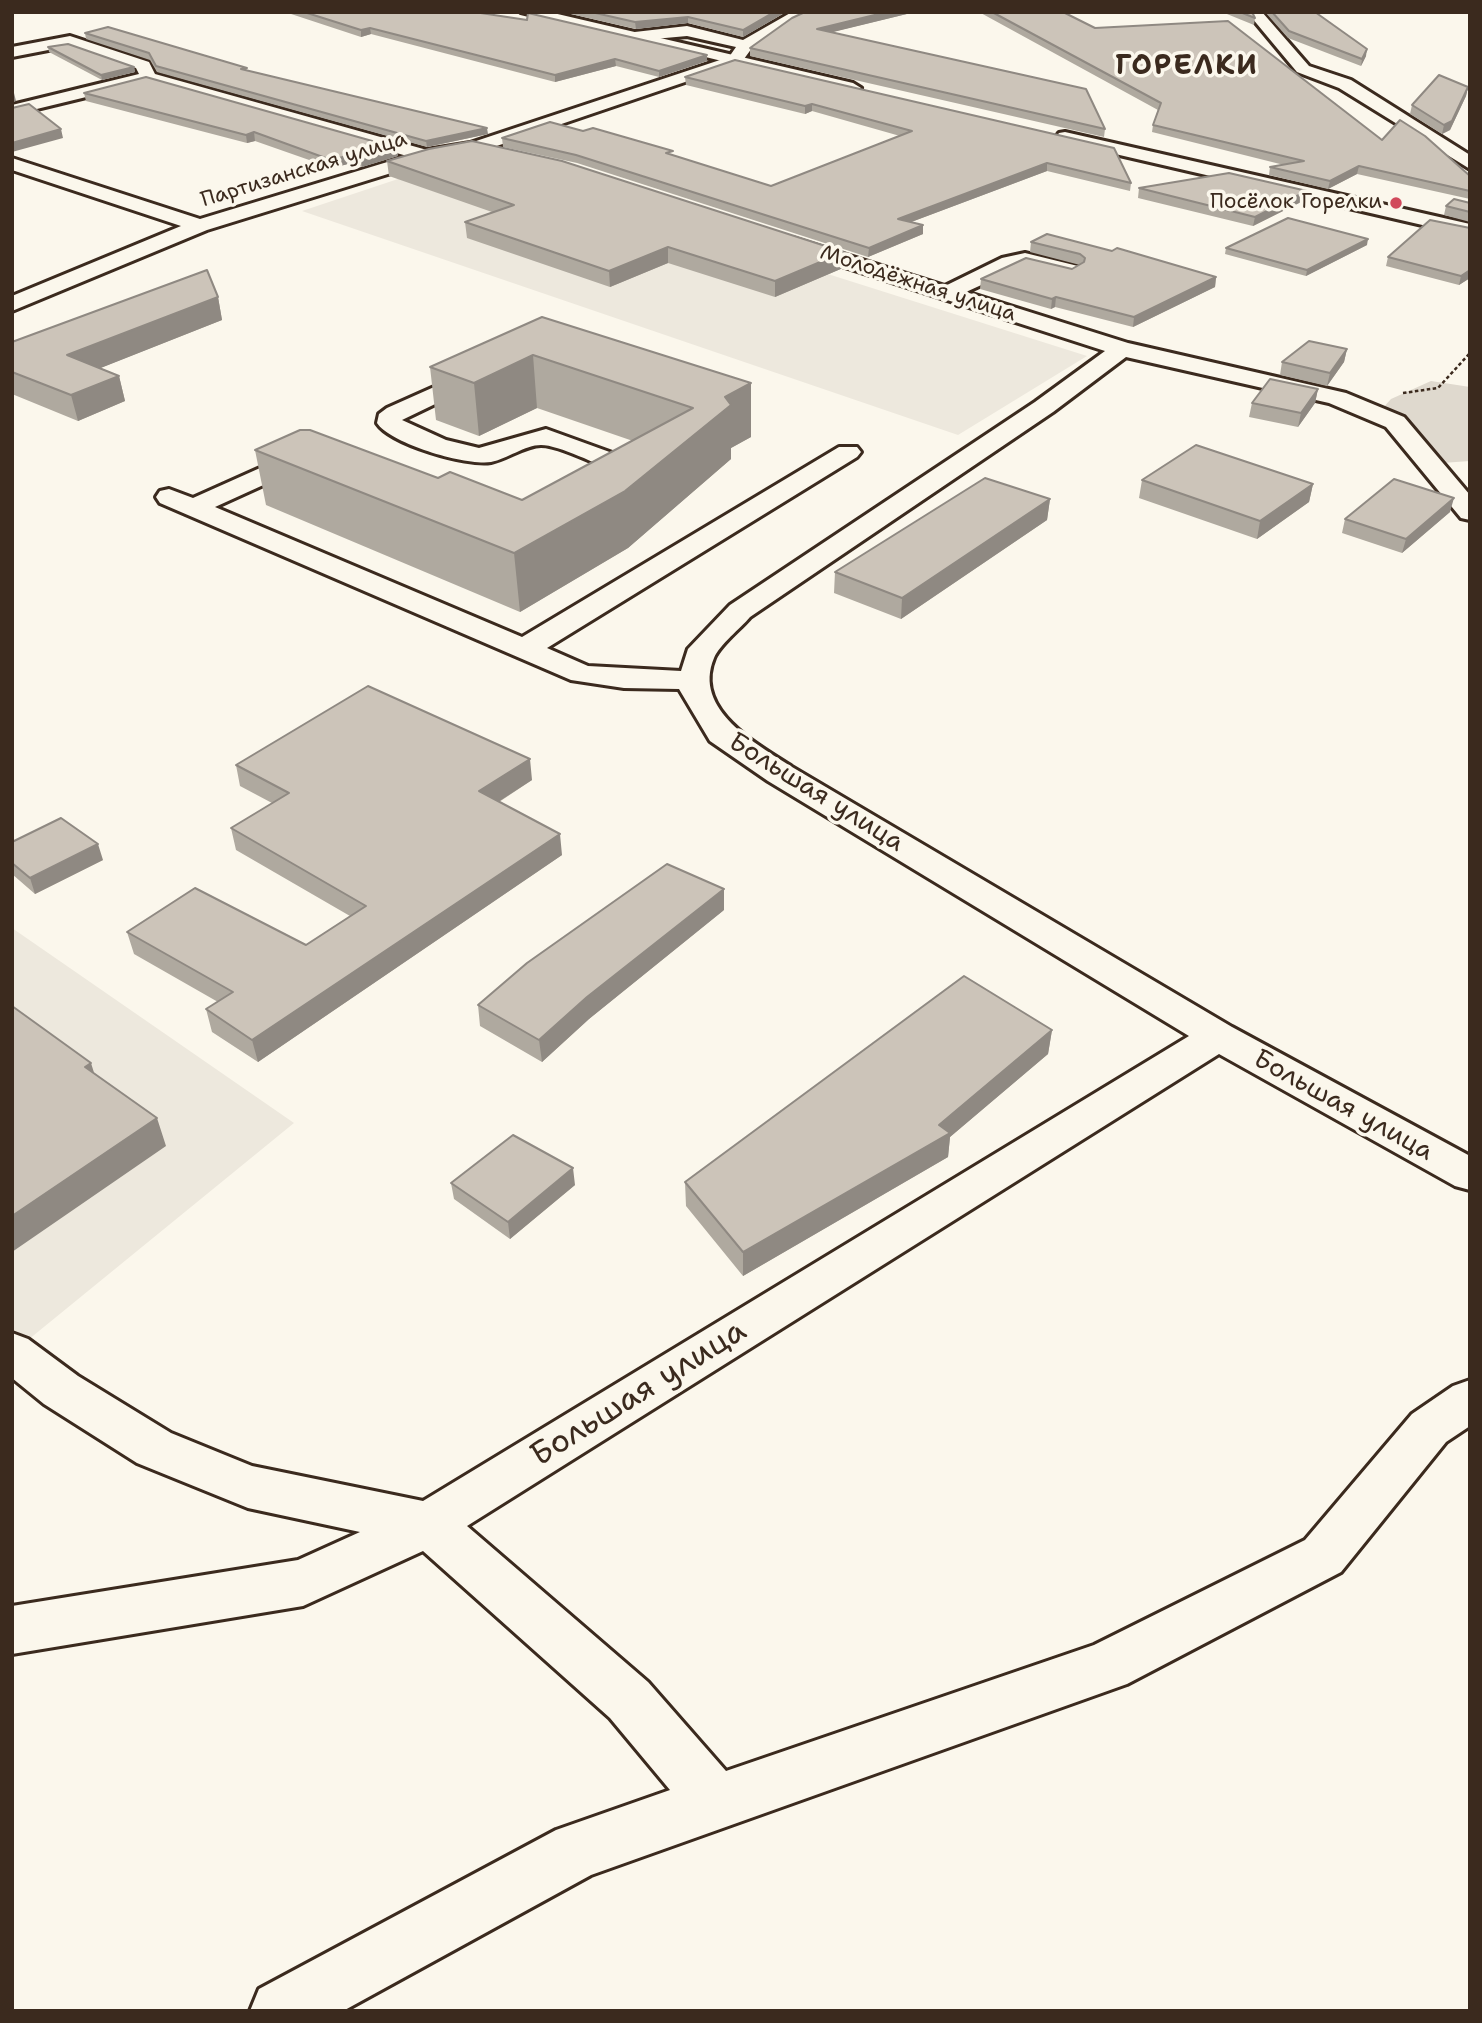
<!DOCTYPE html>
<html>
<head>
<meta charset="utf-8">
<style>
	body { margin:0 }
	#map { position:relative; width:1482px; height:2023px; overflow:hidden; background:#fbf7ec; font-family:"Shantell Sans",sans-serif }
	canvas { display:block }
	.frame { position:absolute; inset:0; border:14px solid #3b2a1e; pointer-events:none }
</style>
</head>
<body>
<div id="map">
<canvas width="1482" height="2023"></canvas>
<div class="frame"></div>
</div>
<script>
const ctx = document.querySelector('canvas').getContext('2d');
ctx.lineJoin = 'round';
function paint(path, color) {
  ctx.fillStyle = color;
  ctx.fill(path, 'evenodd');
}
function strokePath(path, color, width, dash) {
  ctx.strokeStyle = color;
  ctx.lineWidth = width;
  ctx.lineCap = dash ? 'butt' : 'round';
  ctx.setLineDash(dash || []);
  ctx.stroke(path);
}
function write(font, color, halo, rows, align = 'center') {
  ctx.font = font + ' "Shantell Sans",sans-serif';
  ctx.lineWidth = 7;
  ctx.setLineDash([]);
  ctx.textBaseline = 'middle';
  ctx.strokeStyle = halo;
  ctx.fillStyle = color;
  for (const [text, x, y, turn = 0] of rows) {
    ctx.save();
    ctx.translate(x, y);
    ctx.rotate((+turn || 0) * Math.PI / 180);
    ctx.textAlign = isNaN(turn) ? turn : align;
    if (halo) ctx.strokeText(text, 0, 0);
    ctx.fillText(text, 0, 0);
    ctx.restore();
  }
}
const built = new Path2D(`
	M461 158 1087 356 958 435 302 211Z
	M12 928 294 1123 12 1353Z`);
const green = new Path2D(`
	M1431 381 1470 387V461L1442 463 1382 409 1391 399Z`);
const path = new Path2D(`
	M1403 393 1438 388 1470 353`);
const minor = new Path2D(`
	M792 12H815L791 22 752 48 741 63 479 152 430 161 207 230 12 311V296L181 226 12 170V158L200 219 407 156 148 82 12 115V105L139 74 136 68 69 46 12 57V47L70 36 149 62 155 74 427 150 470 143 729 57 736 47 687 36 632 41 626 39V33L687 26 743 40Z
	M1247 12H1262L1309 66 1351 80 1470 155V169L1339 88 1297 72Z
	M793 238 945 286 1002 258 1025 253 1078 266 1082 270 1071 276 1025 265 966 292 1128 343 1346 393 1404 417 1470 495V520L1461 518 1386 427 1329 403 1126 357 1053 412 750 617C740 629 720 644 714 658 692 710 757 744 792 767L1232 1027 1470 1156V1190L1455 1186 1219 1054 467 1526 648 1682 726 1771 1094 1645 1305 1540 1412 1414 1453 1386 1470 1380V1426L1446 1442 1341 1572 1127 1684 591 1875 343 2011H250L259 1989 556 1830 670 1790 610 1718 423 1551 303 1606 12 1654V1606L298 1560 360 1532 248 1508 137 1463 44 1404 12 1378V1333L28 1339 78 1376 171 1433 252 1466 423 1501 1189 1036 768 781 710 741 679 689 624 688 571 680 160 503 156 497 160 491 169 489 193 498 298 451H316L320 456 316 461 215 507 522 637 839 447H857L861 452 857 457 547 648 588 666 681 671 688 649 730 605 1035 402 1105 351 786 248 783 244 786 240Z
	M479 367 487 369 491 374 487 379 402 420 446 440 479 448 546 429 640 463 645 473C636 486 623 492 608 489L604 483 617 472C598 465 559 445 541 445 525 445 507 459 491 462 466 466 391 444 377 423L379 414 387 408Z`);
const major = new Path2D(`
	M521 12H549L853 83 861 88 853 93Z
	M1065 132 1470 224V236L1059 141 1056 137 1059 133Z`);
const wall = new Path2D(`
	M285 12H474L707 55V61L659 77 616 66 555 82 371 34 361 37Z
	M562 12H786L743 37 688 23 636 29Z
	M805 12H915L832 32 1105 129 1104 137 750 56V48Z
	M979 12H1063L1095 28 1382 140 1470 176V199L1357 174 1328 189 1269 175 1270 167 1284 165 1152 132 1153 125 1158 110Z
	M1222 12H1252L1255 18 1254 25Z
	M1265 12H1315L1366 56 1361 66 1288 38Z
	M85 33 247 71 488 134 427 147 157 72 150 60 86 39Z
	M48 47 134 67 135 72 102 80 49 52Z
	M735 60 1131 183 1130 191 1047 171 911 222 923 234 868 257 577 163 503 147 502 138 673 156 771 186 900 136 812 111 805 114 686 85 685 77Z
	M1468 87 1466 96 1450 130 1442 134 1410 114 1412 105Z
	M84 93 397 148 398 156 362 167 352 163 332 168 255 141 247 143 86 101Z
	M387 161 843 268 775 297 668 263 610 287 467 238 465 222 492 212 389 176Z
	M1139 188 1307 191 1305 200 1253 226 1138 198Z
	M1470 203V222L1444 215 1446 206Z
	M1470 228V278L1459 285 1386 266 1388 257Z
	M1031 242 1216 277 1215 287 1133 327 1055 307 1051 309 980 289 981 279 1072 269 1080 265 1030 252Z
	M1367 245 1306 276 1225 254 1226 248Z
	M218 297 222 320 100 368 119 376 125 401 78 421 12 394V342Z
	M542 317 751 437 731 448V459L628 548 520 612 266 505 255 450 438 478 522 500 633 441 537 408 479 436 436 420 430 367Z
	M1347 349 1344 362 1327 386 1280 375 1282 362Z
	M1318 389 1315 403 1298 427 1249 417 1252 403Z
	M1142 480 1313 484 1309 502 1257 539 1139 498Z
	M1050 499 1047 520 901 619 834 593 835 572Z
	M1450 512 1402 553 1342 533 1345 519Z
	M236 765 532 780 499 802 562 855 258 1062 212 1032 206 1009 218 1002 134 954 127 932 306 945 350 916 236 850 231 828 272 803 240 786Z
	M12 842 103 860 35 894 12 874Z
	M724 910 589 1019 542 1062 480 1026 478 1005Z
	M1052 1030 1048 1054 950 1137 948 1157 743 1276 686 1206 685 1182Z
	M451 1183 575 1185 510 1239 454 1199Z`);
const shadedWall = new Path2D(`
	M774 12H786L743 37V30Z
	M887 12H915L817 36V29Z
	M688 17V23L636 29 635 22Z
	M370 28 371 34 361 37V30Z
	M1367 49 1366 56 1361 66 1362 59Z
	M707 55V61L659 77V71Z
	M615 59 616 66 555 82V75Z
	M134 67 135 72 102 80 101 75Z
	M1468 87 1466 96 1450 130 1442 134 1444 125Z
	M12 93H14L16 101 12 103Z
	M812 104V111L805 114V106Z
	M487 128 488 134 427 147 426 141Z
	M61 129 63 138 12 152V143Z
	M254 132 255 141 247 143 246 135Z
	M397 148 398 156 362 167 361 159Z
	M351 155 352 163 332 168 331 160Z
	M1047 163V171L898 227V219Z
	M1359 166 1357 174 1328 189 1330 181Z
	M1307 191 1305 200 1253 226 1255 217Z
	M923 225V234L868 257 869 248Z
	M1368 239 1367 245 1306 276 1307 270Z
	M668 247V263L610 287 609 271Z
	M844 252 843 268 775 297V281Z
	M1470 270V278L1459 285 1461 276Z
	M1216 277 1215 287 1133 327 1134 317Z
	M218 297 222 320 73 379 67 355Z
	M1056 297 1055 307 1051 309 1052 299Z
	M1347 349 1344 362 1327 386 1330 373Z
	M533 355 537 408 479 436 474 383Z
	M119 376 125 401 78 421 71 395Z
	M751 383V437L731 448V459L628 548 520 612 514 553 725 397Z
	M1318 389 1315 403 1298 427 1301 413Z
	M1313 484 1309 502 1257 539 1260 521Z
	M1454 498 1450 512 1402 553 1406 539Z
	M1050 499 1047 520 901 619 902 598Z
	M530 759 532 780 481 813 479 791Z
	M560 834 562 855 258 1062 252 1040Z
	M98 844 103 860 35 894 30 878Z
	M724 889V910L589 1019 542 1062 539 1040 587 997Z
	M1052 1030 1048 1054 950 1137 948 1157 743 1276V1252L939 1125Z
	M91 1063 100 1092 85 1067Z
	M157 1118 166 1146 12 1252V1216Z
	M573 1168 575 1185 510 1239 508 1222Z`);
const building = new Path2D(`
	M304 12H474L527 20 528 13 707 55 659 71 615 59 555 75 370 28 361 30Z
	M591 12H774L743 30 688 17 635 22Z
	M805 12H887L817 29 1086 89 1105 129 750 48 792 18Z
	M992 12H1063L1095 28 1228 21 1382 140 1400 120 1425 136 1470 176V191L1359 166 1330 181 1270 167 1304 161 1153 125 1161 103Z
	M1240 12H1252L1255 18Z
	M1272 12H1315L1367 49 1362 59 1289 31Z
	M108 27 247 68 241 69 487 128 426 141 156 66 149 53 85 33Z
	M68 44 134 67 101 75 48 47Z
	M735 60 1114 148 1131 183 1047 163 898 219 923 225 869 248 576 155 502 138 550 122 583 131 593 128 673 151 666 153 771 186 912 131 812 104 805 106 685 77Z
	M1439 75 1468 87 1452 121 1444 125 1412 105Z
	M146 77 397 148 361 159 351 155 331 160 254 132 246 135 84 93Z
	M29 104 61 129 12 143V108Z
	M472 141 562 161 844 252 775 281 668 247 609 271 465 222 514 205 387 161 429 149Z
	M1229 173 1307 191 1255 217 1139 188Z
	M1454 199 1470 203V212L1446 206Z
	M1288 218 1368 239 1307 270 1226 248Z
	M1430 220 1470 228V270L1461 276 1388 257Z
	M1047 234 1112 251 1117 248 1216 277 1134 317 1056 297 1052 299 981 279 1026 258 1072 269 1084 262 1085 258 1080 254 1031 242Z
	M207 270 218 297 67 355 119 376 71 395 12 372V342Z
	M542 317 751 383 725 397 731 405 625 491 514 553 255 450 300 430H310L438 478 450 472 522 500 693 408 533 355 474 383 430 367Z
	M1309 341 1347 349 1330 373 1282 362Z
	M1270 379 1318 389 1301 413 1252 403Z
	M1196 445 1313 484 1260 521 1142 480Z
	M985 478 1050 499 902 598 835 572Z
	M1394 479 1454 498 1406 539 1345 519Z
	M368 686 530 759 479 791 560 834 252 1040 206 1009 233 992 127 932 195 888 306 945 366 906 231 828 289 793 236 765Z
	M61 818 98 844 30 878 12 863V842Z
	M667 864 724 889 587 997 539 1040 478 1005 527 963Z
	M964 976 1052 1030 939 1125 950 1133 743 1252 685 1182Z
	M12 1006 91 1063 85 1067 157 1118 12 1216Z
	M513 1135 573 1168 508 1222 451 1183Z`);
const markers = [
	[1396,203,7,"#d1495b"]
];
const farStreetnames = [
	["Партизанская улица",304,170,-17],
	["Молодёжная улица",918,284,18]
];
const farPoinames = [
	["Посёлок Горелки",1382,203]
];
const streetNames = [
	["Большая улица",816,793,32],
	["Большая улица",1343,1106,29]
];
const farDistrictnames = [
	["ГОРЕЛКИ",1187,67]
];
const nearStreetnames = [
	["Большая улица",639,1394,-32]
];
paint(built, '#ede8dd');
paint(green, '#dfd9ce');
strokePath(minor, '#3b2a1e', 6);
strokePath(major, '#3b2a1e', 6);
strokePath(path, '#3b2a1e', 2.5, [3.5, 2.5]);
paint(minor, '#fbf7ec');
paint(major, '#fbf7ec');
paint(wall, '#afa99f');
paint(shadedWall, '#8f8982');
paint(building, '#ccc4b9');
strokePath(building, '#8f8982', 2);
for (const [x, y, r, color] of markers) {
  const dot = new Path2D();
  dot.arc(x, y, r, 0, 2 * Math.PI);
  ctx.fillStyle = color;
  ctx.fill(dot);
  strokePath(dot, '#fbf7ec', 2.5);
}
write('21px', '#3b2a1e', '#fbf7ec', farStreetnames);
write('21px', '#3b2a1e', '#fbf7ec', farPoinames, 'right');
write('26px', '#3b2a1e', '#fbf7ec', streetNames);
ctx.letterSpacing = '2px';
write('bold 28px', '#3b2a1e', '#fbf7ec', farDistrictnames);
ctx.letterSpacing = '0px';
write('32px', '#3b2a1e', '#fbf7ec', nearStreetnames);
</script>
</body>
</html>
